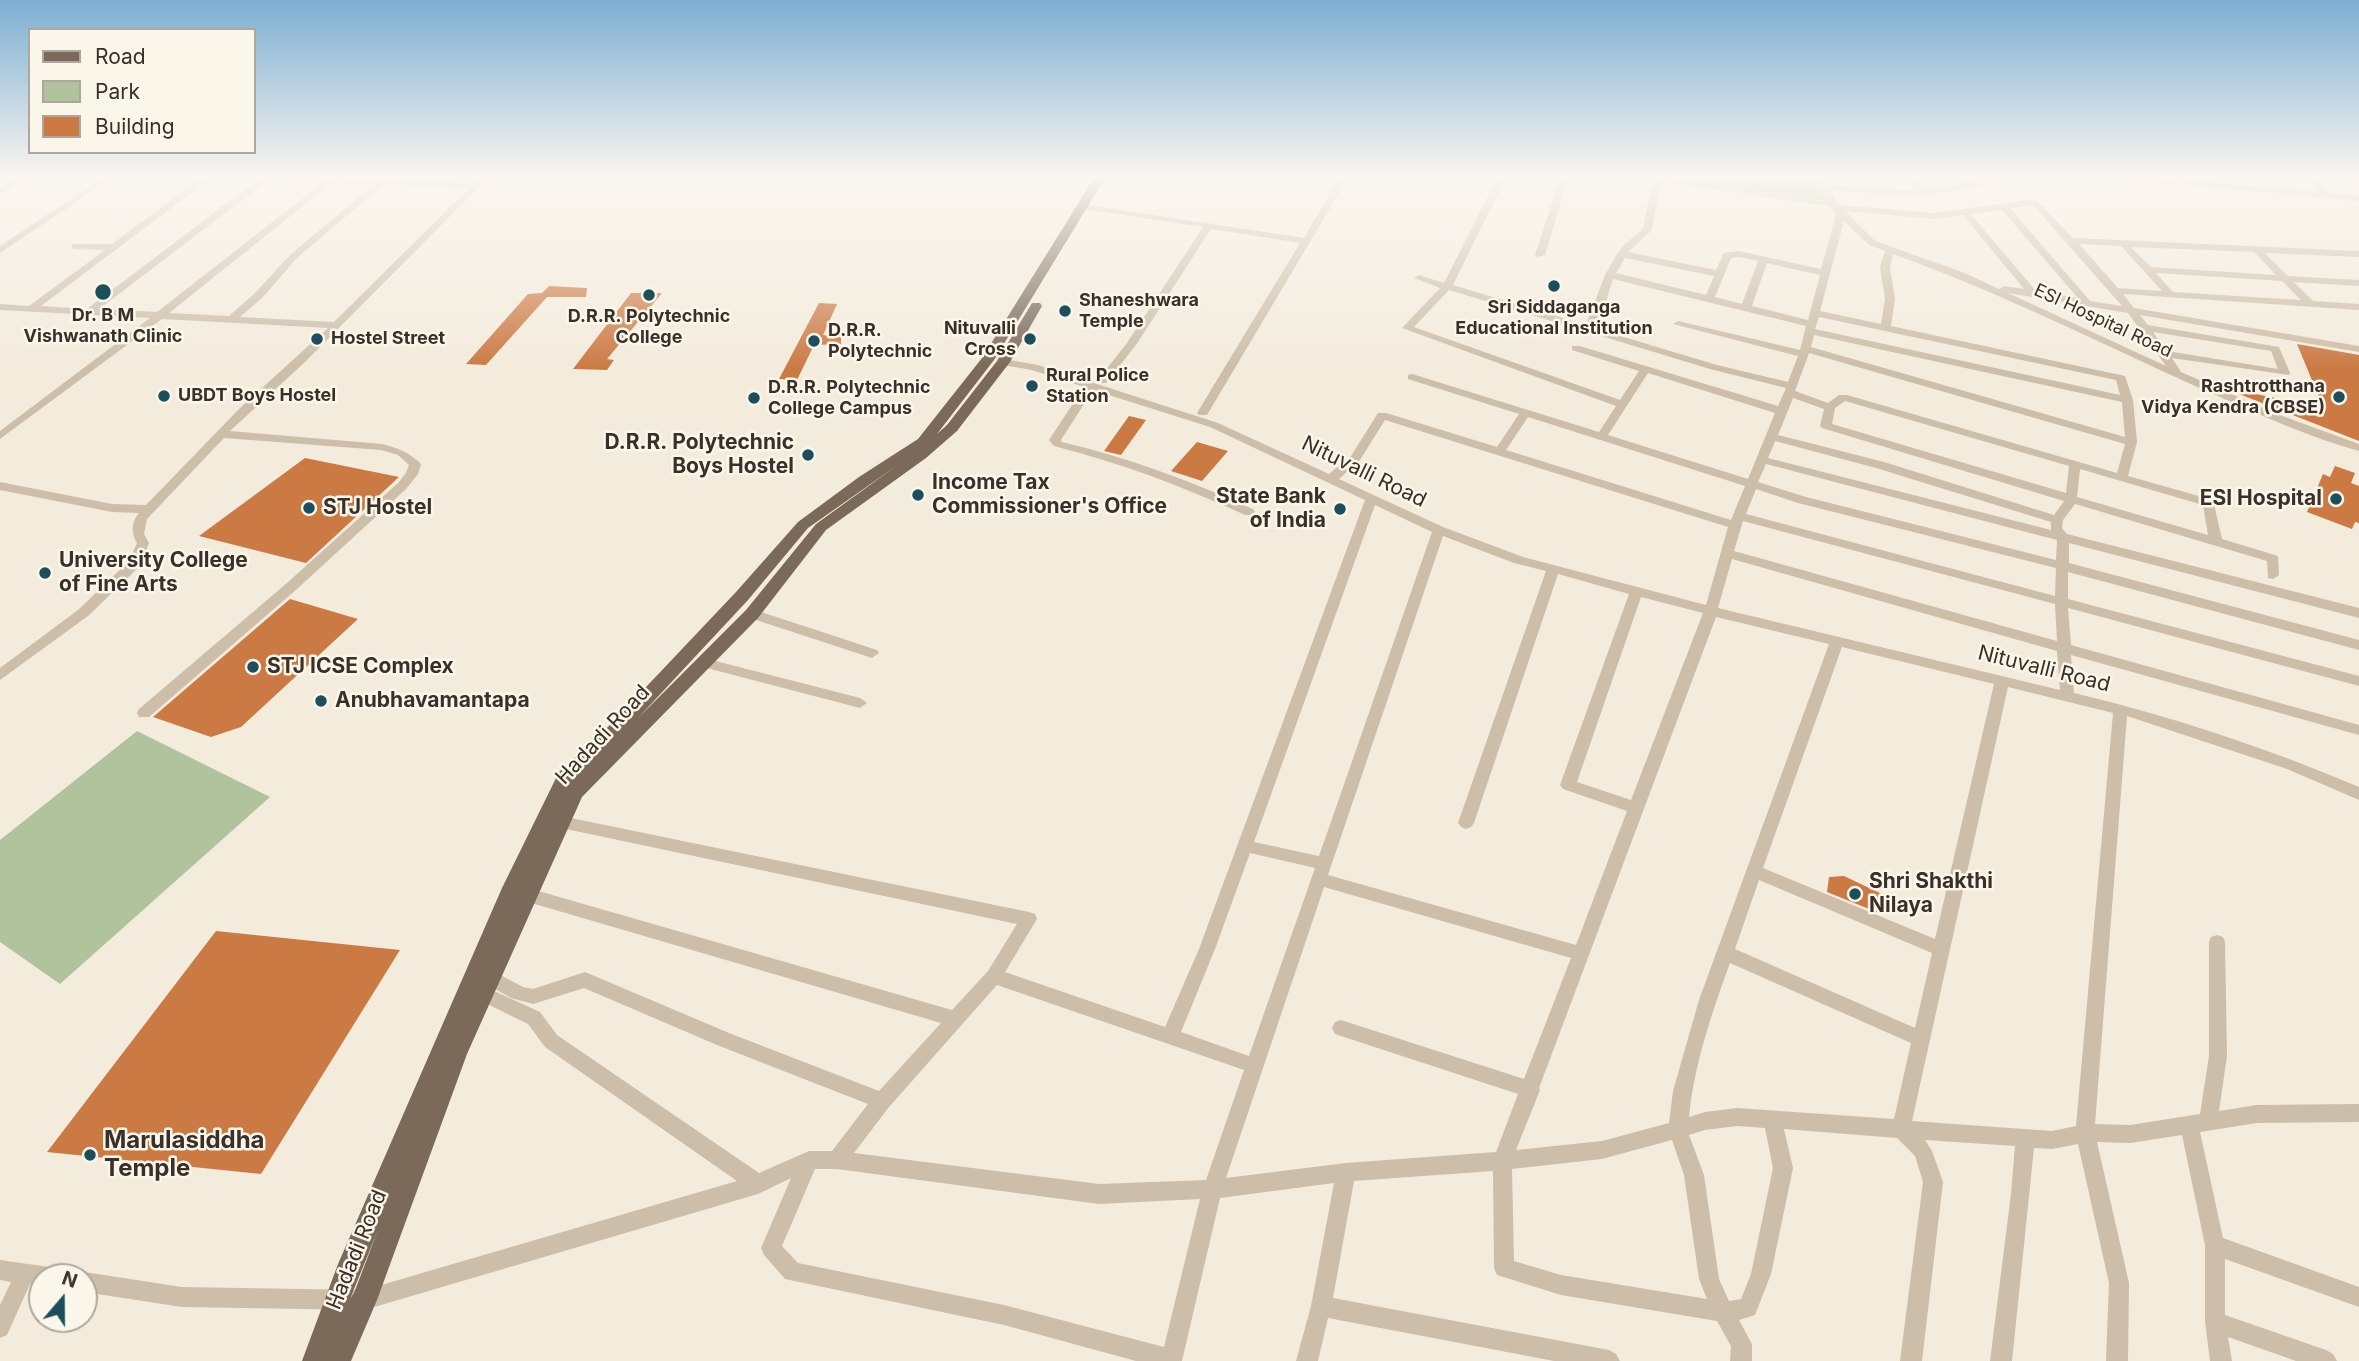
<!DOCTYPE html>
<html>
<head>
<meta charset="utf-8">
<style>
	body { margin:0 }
	#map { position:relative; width:2359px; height:1361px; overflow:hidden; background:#f3ecdd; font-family:Inter,sans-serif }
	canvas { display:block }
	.legend { position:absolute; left:28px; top:28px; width:228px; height:126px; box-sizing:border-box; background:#fbf6ea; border:2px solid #ada79d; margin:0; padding:9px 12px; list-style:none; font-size:21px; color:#393029 }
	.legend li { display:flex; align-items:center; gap:14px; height:35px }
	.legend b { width:35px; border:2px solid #ada79d }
	.north { position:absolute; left:28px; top:1263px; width:70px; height:70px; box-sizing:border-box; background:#fbf6ea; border:2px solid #ada79d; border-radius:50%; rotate:20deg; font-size:19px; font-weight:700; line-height:28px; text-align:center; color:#393029 }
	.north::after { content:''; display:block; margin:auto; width:24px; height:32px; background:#1c4e5c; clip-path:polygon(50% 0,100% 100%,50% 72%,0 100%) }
</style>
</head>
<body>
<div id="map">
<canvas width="2359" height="1361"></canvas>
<ul class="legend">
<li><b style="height:9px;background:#7b6a59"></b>Road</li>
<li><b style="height:19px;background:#b0c39c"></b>Park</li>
<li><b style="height:19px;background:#cb7a44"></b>Building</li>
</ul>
<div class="north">N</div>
</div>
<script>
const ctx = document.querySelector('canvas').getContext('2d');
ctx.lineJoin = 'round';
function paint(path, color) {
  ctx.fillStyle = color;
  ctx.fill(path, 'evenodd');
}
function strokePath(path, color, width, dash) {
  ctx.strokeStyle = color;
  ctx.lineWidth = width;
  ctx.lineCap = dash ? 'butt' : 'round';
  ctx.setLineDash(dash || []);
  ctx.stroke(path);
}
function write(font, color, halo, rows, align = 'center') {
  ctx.font = font + ' Inter,sans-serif';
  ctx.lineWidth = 5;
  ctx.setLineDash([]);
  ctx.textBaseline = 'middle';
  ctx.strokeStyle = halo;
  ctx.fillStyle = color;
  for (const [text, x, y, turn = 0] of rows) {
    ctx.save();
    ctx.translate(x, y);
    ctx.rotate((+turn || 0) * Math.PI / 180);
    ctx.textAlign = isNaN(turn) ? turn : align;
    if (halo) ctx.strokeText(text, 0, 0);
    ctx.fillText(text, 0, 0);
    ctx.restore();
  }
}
const green = new Path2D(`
	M1669 178H1818L1825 201Z
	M137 731 270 797 60 984 0 942V840Z`);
const building = new Path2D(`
	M549 286 587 288 586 297H547L486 365 466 364 528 294 542 293Z
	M631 293H662L607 359 614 360 607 370 573 369Z
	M819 303 837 304 823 335 841 337V344L814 345 797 380 779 379Z
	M2297 344 2359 355V441L2239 394 2240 391 2323 407Z
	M1129 416 1146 420 1121 455 1104 451Z
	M1197 442 1228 451 1202 481 1171 471Z
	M305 458 399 477 306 563 199 536Z
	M2335 466 2355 473 2351 483 2359 486V523L2355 522 2352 529 2307 512 2323 474 2330 477Z
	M290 599 358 619 241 727 211 737 153 717Z
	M1844 876 1884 895 1879 913 1827 892 1829 877Z
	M216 931 400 950 261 1174 47 1152Z`);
const minor = new Path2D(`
	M15 178H25L0 195V188Z
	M102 178H112L0 253V246Z
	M201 178H211L41 306 87 309 260 178H390L389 180 474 183 479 178H488L305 362 230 431 382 444C398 448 409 452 421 464L418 474 406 489 297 589 149 717H139L137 713 139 709 287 583 398 483 406 473 409 465 398 455 381 450 224 438 147 519 144 534 149 543 140 566 88 616 0 680V668L78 610 129 561 137 543C131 533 131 522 139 513L112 512 0 490V482L112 504 146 505 240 408 328 328 162 319 0 439V431L150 318 0 310V304L29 306 105 250 75 249 72 248V244H112ZM269 180 322 183 157 312 99 309ZM332 183 373 185 290 255 255 293 229 316 169 313ZM383 185 469 188 334 322 240 317 263 297 296 259Z
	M1339 178H1348L1207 415H1199L1197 413 1300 243 1211 229 1136 345 1106 383H1098L1097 381 1127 343 1203 227 1084 209 1081 208V204L1304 238Z
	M1497 178H1506L1453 285 1586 325 1605 275 1617 254 1624 245 1643 229 1652 181 1646 178H1670L1825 201 1819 178H1827L1829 185 1913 191H1916L1903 178H1913L1925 189 1990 178 1987 185 1984 186 1913 197 1831 190 1838 205 1935 213 2035 199 2073 238 2359 251V257L2265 253 2288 276 2359 280V286L2294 282 2313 301 2359 304V310L2123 294 2134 308 2359 346V352L2140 315 2148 325 2279 347 2290 373 2289 375 2172 358 2181 372 2277 414 2359 444V451C2312 438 2265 417 2220 397 2111 349 2005 294 1893 254L1890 267 1895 299 1891 326 2125 376 2133 400 2137 442 2128 476 2213 500 2222 539 2278 556 2279 575 2273 579 2268 578 2267 561 2075 504 2063 520 2062 528 2067 534 2359 608V618L2069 543V563L2359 640V650L2068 572V599L2359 676V686L2068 608 2071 645 2359 725V735L2071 655 2074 693C2171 716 2267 748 2359 787V800L2287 769 2127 716 2095 1124 2130 1125 2200 1114 2209 1056V942L2211 937 2217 935 2223 937 2225 942 2227 1056 2219 1111 2257 1105 2359 1104V1122L2257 1123 2200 1132 2223 1238 2359 1287V1307L2225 1259V1315L2326 1350 2333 1354 2337 1361H2296L2228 1337 2232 1361H2210L2205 1322V1245L2182 1135 2130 1143 2097 1142 2129 1283 2128 1361H2106L2109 1283 2078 1144 2052 1149 2034 1148 2012 1361H1990L2011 1194 2015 1146 1925 1140 1932 1151 1943 1182 1922 1361H1900L1923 1182 1915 1156 1897 1138 1784 1129 1793 1168 1771 1274 1755 1315 1739 1320 1752 1344V1361H1730L1731 1346 1717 1321 1561 1295 1497 1275 1494 1268 1493 1171 1354 1181 1333 1298 1609 1350 1616 1354 1620 1361H1554L1328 1318 1318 1361H1296L1311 1306 1334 1183 1220 1198 1182 1361H1136L1004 1325 785 1279 764 1255 761 1248 791 1178 758 1194 364 1310 182 1307 84 1292V1277H76L84 1272 182 1287 364 1290 737 1181 545 1047 528 1024 477 999 474 994 477 989 483 986 540 1012 557 1035 759 1173 809 1151H832L868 1104 717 1045 584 988 533 1004 511 998 485 983 482 978 485 973 491 970 523 987 533 989 585 972 729 1033 879 1091 941 1023 528 902 522 900 520 895 522 890 528 888 952 1010 988 971 1017 924 561 828 556 826 553 822 556 818 561 816 1029 912 1035 914 1037 919 1005 972 1165 1027 1199 949 1365 500 1210 427 1093 390 1061 440 1062 442C1129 458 1191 481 1253 509L1255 512 1253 515H1245C1182 486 1121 463 1054 446L1049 440 1084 387 1032 370 1003 365 998 362 1003 359 1038 365 1218 423 1329 474 1351 456 1378 413H1386L1497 447 1519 414 1408 379V375L1412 374 1599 432 1616 406 1402 328 1440 288 1414 278 1419 275 1444 283ZM1661 182 1828 206 1836 214 1821 269 1739 251 1724 253 1716 270 1628 252 1652 230ZM2033 205 2122 306 2090 301 2010 208ZM2002 210 2078 298 2036 291 1971 214ZM1845 211 1935 219 1963 215 2024 289 2004 286 1999 289 1965 273 1875 241ZM1844 221 1869 245 1885 251 1880 267 1885 299 1881 324 1820 311ZM2079 244 2121 246 2162 291 2118 288ZM2131 247 2254 252 2276 275 2151 267ZM1739 257 1758 261 1742 304 1715 297 1731 258ZM1625 258 1714 276 1706 295 1616 273ZM1767 263 1820 275 1808 320 1752 306ZM2156 273 2282 281 2301 300 2173 292ZM1613 279 1806 326 1800 350 1678 321 1673 324 1798 356 1788 382 1717 365 1594 328 1603 311ZM1449 290 1710 369 1786 388 1778 406 1580 346H1572V350L1639 371 1620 400 1414 327ZM2008 293 2128 313 2166 366 2153 360ZM1819 317 2116 380 2120 395 1815 329ZM2153 332 2271 351 2278 369 2167 351ZM1814 335 2122 402 2125 437 1811 347ZM1809 353 2125 444 2117 473 1847 395H1839L1828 403 1795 391ZM1648 373 1775 413 1748 479 1608 435ZM1793 398 1824 409 1820 426 1822 428 2064 501 2054 515 1884 462 1778 435ZM1845 401 2069 466 2066 493 1832 424 1835 408ZM1528 417 1745 486 1731 520 1506 450ZM1385 420 1728 527 1706 605 1523 557 1443 527 1339 479 1360 460ZM1775 441 1876 468 2051 522V530L1768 458ZM1766 464 2057 540 2056 560 1806 497 1758 482ZM2080 469 2203 505 2208 535 2077 497ZM1756 489 1798 503 2056 568 2055 596 1746 514ZM1375 505 1432 532 1319 856 1254 842ZM1743 521 2055 604 2057 641 1734 551ZM1443 536 1514 563 1546 571 1458 823 1461 827 1466 829 1471 827 1474 823 1558 574 1629 594 1560 785 1563 789 1627 811 1576 945 1328 875ZM1732 559 2057 651 2060 690 1718 608ZM1641 597 1703 613 1631 800 1577 782ZM1716 617 1829 644 1699 1000 1673 1091 1669 1123 1602 1141 1516 1150 1540 1090 1539 1088ZM1842 647 1994 684 1935 939 1763 868ZM2008 687 2113 713 2076 1126 2052 1131 1912 1121ZM1250 853 1315 868 1249 1056 1181 1032 1215 949ZM1759 880 1932 953 1915 1028 1735 949ZM1324 887 1571 958 1524 1079 1341 1020 1335 1022 1332 1028 1335 1034 1341 1036 1518 1094 1496 1152 1346 1163 1226 1178ZM1730 963 1911 1043 1894 1119 1737 1108 1705 1112 1689 1117C1694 1065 1712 1012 1730 963ZM997 985 1244 1070 1206 1180 1099 1184 854 1153 889 1107ZM1737 1126 1765 1128 1773 1168 1751 1274 1741 1299 1729 1301 1719 1279 1704 1175 1689 1135 1705 1130ZM1672 1140 1684 1175 1699 1279 1707 1299 1561 1275 1514 1261 1512 1169 1602 1159ZM815 1169H837L1099 1204 1200 1199 1164 1347 1004 1305 798 1263 782 1246Z
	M1560 178H1568L1545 255 1537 257 1535 255Z
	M2132 178H2169L2318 192 2305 178H2314L2329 193 2359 195V201L2136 181Z
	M2352 178H2359V182Z
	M752 609 877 650 879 653 872 658 747 617 745 614 747 611Z
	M704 658 860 698 867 703 860 708 699 666 697 663 699 660Z
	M0 1260 49 1267 56 1270 59 1277H42V1286L30 1284 7 1335 0 1338V1305L11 1282 0 1280Z`);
const major = new Path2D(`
	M1094 178H1105L994 360 937 434 947 425 997 361 1032 303H1040L1042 306 1010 362 957 431 926 458 826 530 758 618 582 797 467 1054 377 1300 351 1361H302L338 1264 502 888 559 772 611 724 736 592 798 522 859 477 918 439 982 358ZM899 464 816 524 746 610 638 718 748 600 808 528ZM378 1230 354 1293 350 1299Z`);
const markers = [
	[1554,286,7,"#1c4e5c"],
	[103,292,9,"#1c4e5c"],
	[649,295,7,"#1c4e5c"],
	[1065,311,7,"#1c4e5c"],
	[317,339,7,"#1c4e5c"],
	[1030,339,7,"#1c4e5c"],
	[814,341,7,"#1c4e5c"],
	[1032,386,7,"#1c4e5c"],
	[164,396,7,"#1c4e5c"],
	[2339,397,7,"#1c4e5c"],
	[754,398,7,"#1c4e5c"],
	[808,455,7,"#1c4e5c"],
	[918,495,7,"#1c4e5c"],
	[2336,499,7,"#1c4e5c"],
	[309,508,7,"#1c4e5c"],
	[1340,509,7,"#1c4e5c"],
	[45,573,7,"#1c4e5c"],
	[253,667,7,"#1c4e5c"],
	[321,701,7,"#1c4e5c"],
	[1855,894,7,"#1c4e5c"],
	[90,1155,7,"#1c4e5c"]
];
const farPoinames = [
	["Shaneshwara",1079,301],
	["Temple",1079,322],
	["Sri Siddaganga",1554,308,"center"],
	["Educational Institution",1554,329,"center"],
	["Dr. B M",103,316,"center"],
	["Vishwanath Clinic",103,337,"center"],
	["D.R.R. Polytechnic",649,317,"center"],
	["College",649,338,"center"],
	["Nituvalli",1016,329,"right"],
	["Cross",1016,350,"right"],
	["D.R.R.",828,331],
	["Polytechnic",828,352],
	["Hostel Street",331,339],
	["Rural Police",1046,376],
	["Station",1046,397],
	["Rashtrotthana",2325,387,"right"],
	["Vidya Kendra (CBSE)",2325,408,"right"],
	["D.R.R. Polytechnic",768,388],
	["College Campus",768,409],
	["UBDT Boys Hostel",178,396]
];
const farStreetnames = [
	["ESI Hospital Road",2103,321,25]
];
const poiNames = [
	["D.R.R. Polytechnic",794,443,"right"],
	["Boys Hostel",794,467,"right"],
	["Income Tax",932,483],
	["Commissioner's Office",932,507],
	["State Bank",1326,497,"right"],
	["of India",1326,521,"right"],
	["ESI Hospital",2322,499,"right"],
	["STJ Hostel",323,508],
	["University College",59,561],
	["of Fine Arts",59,585],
	["STJ ICSE Complex",267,667],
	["Anubhavamantapa",335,701],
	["Shri Shakthi",1869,882],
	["Nilaya",1869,906]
];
const streetNames = [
	["Nituvalli Road",1364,472,26],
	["Nituvalli Road",2044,669,14],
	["Hadadi Road",603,735,-47],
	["Hadadi Road",357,1250,-68]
];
const nearPoinames = [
	["Marulasiddha",104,1141],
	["Temple",104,1169]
];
paint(green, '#b0c39c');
paint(building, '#cb7a44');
paint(minor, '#ccbea8');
paint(major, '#7b6a59');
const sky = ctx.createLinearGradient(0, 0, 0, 369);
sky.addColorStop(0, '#7caed2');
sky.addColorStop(0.48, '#faf6f0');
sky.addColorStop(1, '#faf6f000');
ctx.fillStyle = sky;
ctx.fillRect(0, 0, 2359, 369);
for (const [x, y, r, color] of markers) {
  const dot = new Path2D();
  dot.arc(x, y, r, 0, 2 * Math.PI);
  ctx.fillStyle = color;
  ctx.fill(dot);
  strokePath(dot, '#fbf6ea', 2.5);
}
write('bold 18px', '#393029', '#fbf6ea', farPoinames, 'left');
write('18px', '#393029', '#fbf6ea', farStreetnames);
write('bold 21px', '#393029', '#fbf6ea', poiNames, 'left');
write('21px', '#393029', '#fbf6ea', streetNames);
write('bold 24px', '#393029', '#fbf6ea', nearPoinames, 'left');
</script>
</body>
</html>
